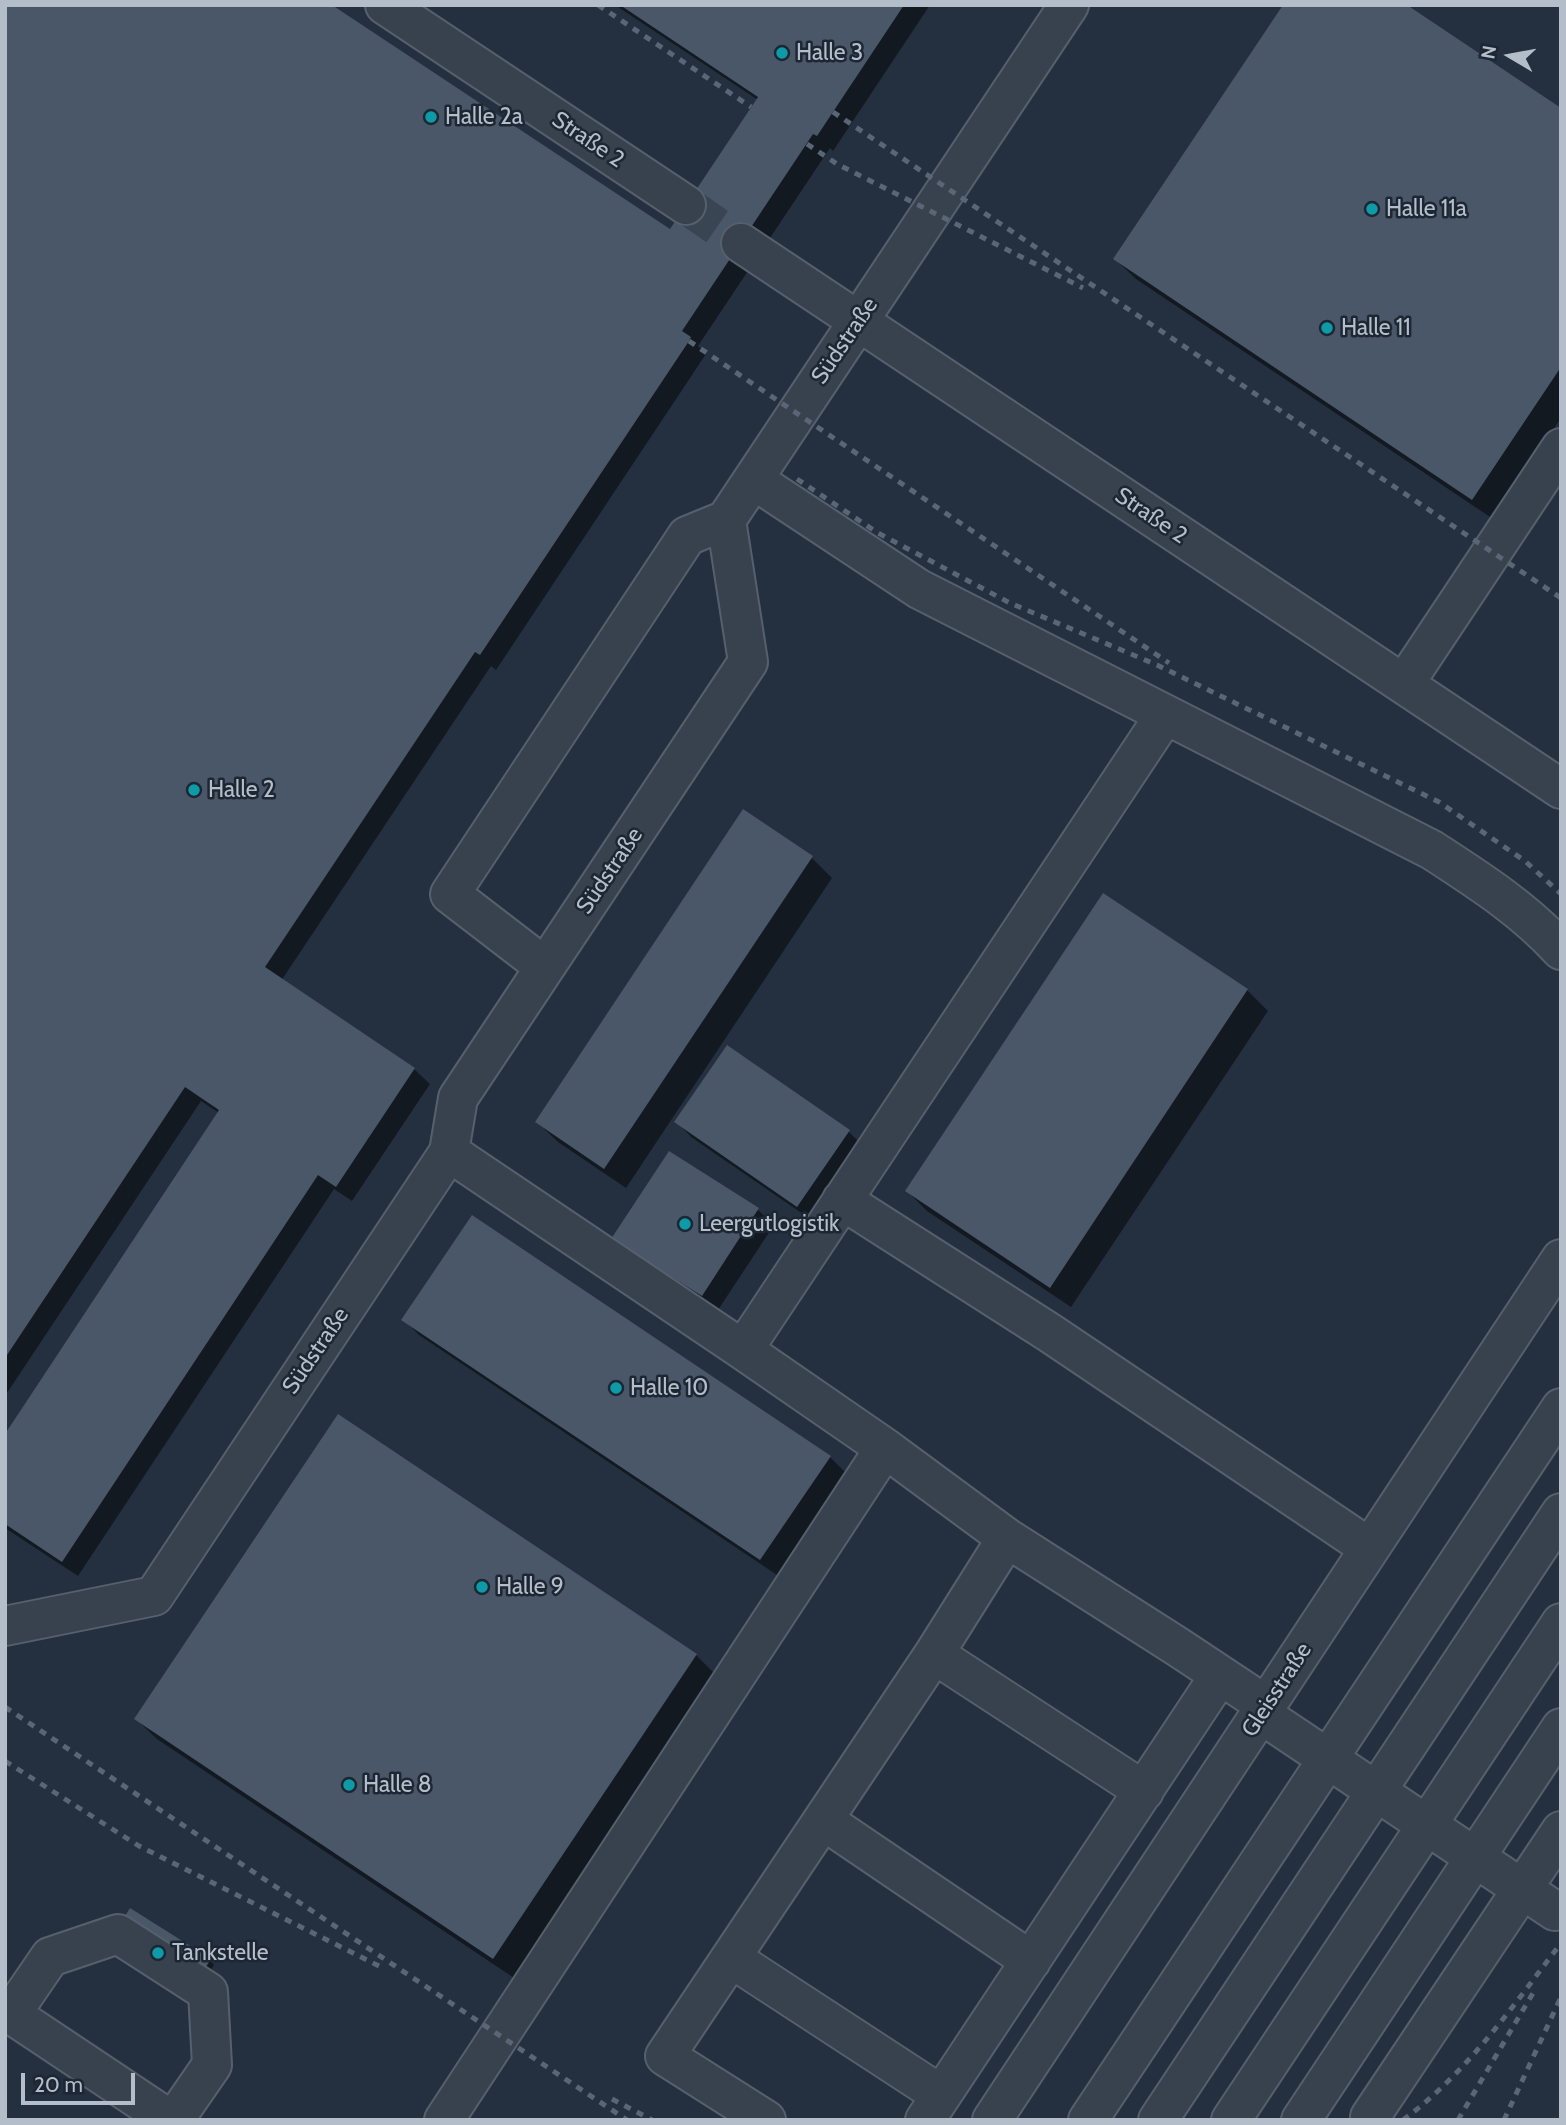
<!DOCTYPE html>
<html>
<head>
<meta charset="utf-8">
<style>
	body { margin:0 }
	#map { position:relative; width:1566px; height:2125px; overflow:hidden; background:#24303f; font-family:Cabin,sans-serif }
	canvas { display:block }
	.frame { position:absolute; inset:0; border:7px solid #b4bdca; pointer-events:none }
	.north { position:absolute; left:1475px; top:21px; width:70px; height:70px; -webkit-text-stroke:5px #1d2734; paint-order:stroke; rotate:280deg; font-size:19px; font-weight:700; line-height:28px; text-align:center; color:#b4bdca }
	.north::after { content:''; display:block; margin:auto; width:24px; height:32px; background:#b4bdca; clip-path:polygon(50% 0,100% 100%,50% 72%,0 100%) }
	.scale { position:absolute; left:21px; top:2073px; width:114px; height:32px; box-sizing:border-box; border:4px solid #b4bdca; border-top:0; padding-left:9px; font-size:21px; line-height:24px; white-space:nowrap; color:#b4bdca; -webkit-text-stroke:5px #1d2734; paint-order:stroke }
</style>
</head>
<body>
<div id="map">
<canvas width="1566" height="2125"></canvas>
<div class="frame"></div>
<div class="north">N</div>
<div class="scale">20 m</div>
</div>
<script>
const ctx = document.querySelector('canvas').getContext('2d');
ctx.lineJoin = 'round';
function paint(path, color) {
  ctx.fillStyle = color;
  ctx.fill(path, 'evenodd');
}
function strokePath(path, color, width, dash) {
  ctx.strokeStyle = color;
  ctx.lineWidth = width;
  ctx.lineCap = dash ? 'butt' : 'round';
  ctx.setLineDash(dash || []);
  ctx.stroke(path);
}
function write(font, color, halo, rows, align = 'center') {
  ctx.font = font + ' Cabin,sans-serif';
  ctx.lineWidth = 5;
  ctx.setLineDash([]);
  ctx.textBaseline = 'middle';
  ctx.strokeStyle = halo;
  ctx.fillStyle = color;
  for (const [text, x, y, turn = 0] of rows) {
    ctx.save();
    ctx.translate(x, y);
    ctx.rotate((+turn || 0) * Math.PI / 180);
    ctx.textAlign = isNaN(turn) ? turn : align;
    if (halo) ctx.strokeText(text, 0, 0);
    ctx.fillText(text, 0, 0);
    ctx.restore();
  }
}
const shadow = new Path2D(`
	M5 5 670 232 758 100 615 5H930L833 151 830 148 698 346 706 354 704 357 496 670 491 666 281 981 414 1069 430 1084 352 1201 334 1189 78 1576 5 1528V1438L219 1113 201 1101 5 1396Z
	M1561 111V418L1493 519 1136 279 1115 259Z
	M812 858 832 878 626 1188 558 1142 537 1122Z
	M1104 895 1247 990 1268 1011 1071 1307 927 1211 907 1191Z
	M676 1121 849 1132 864 1147 813 1221 691 1137Z
	M669 1154 758 1210 774 1225 718 1310 628 1255Z
	M403 1319 830 1457 845 1472 777 1575 419 1335Z
	M338 1416 696 1655 717 1676 514 1978 157 1739 136 1719Z
	M113 1952 210 1960 214 1965 192 2001Z`);
const building = new Path2D(`
	M5 5H332L670 229 758 97 620 5H904L817 136 813 134 682 331 691 337 689 341 480 655 475 652 265 967 415 1068 336 1187 318 1175 62 1562 5 1524V1434L219 1110 185 1087 5 1358Z
	M1283 5H1407L1561 108V367L1472 500 1113 259Z
	M743 809 813 856 604 1169 535 1122Z
	M1103 893 1248 989 1050 1288 905 1191Z
	M727 1045 850 1130 797 1207 674 1122Z
	M669 1151 759 1208 702 1296 611 1239Z
	M472 1215 831 1456 760 1560 401 1320Z
	M338 1414 697 1654 493 1959 134 1719Z
	M130 1908 211 1959 186 1998 106 1947Z`);
const minorTunnel = new Path2D(`
	M686 205 741 243`);
const minor = new Path2D(`
	M385 5 686 205
	M741 243 1561 789
	M754 480 919 589 1432 850C1478 880 1524 909 1561 950
	M1404 684 1561 448
	M545 967 450 894 687 536 726 520
	M449 1152 743 1350 885 1448 1007 1538 1178 1647 1267 1706
	M842 1200 1050 1333 1368 1547
	M743 1350 1165 715
	M5 1626 154 1596 449 1152 458 1098 748 662 726 520 1069 5
	M934 1654 1144 1791
	M1261 1714 1555 1911
	M823 1820 1031 1961
	M731 1958 941 2095
	M5 2010 170 2120
	M11 2014 50 1957 118 1934 208 1992 212 2065 174 2120
	M1370 2117 1561 1831
	M444 2120 885 1448
	M766 2120 665 2056 934 1654 1007 1538
	M925 2120 1220 1675
	M992 2120 1561 1259
	M1088 2120 1561 1408
	M1158 2120 1561 1513
	M1231 2120 1561 1623
	M1301 2120 1561 1728`);
const rail = new Path2D(`
	M598 5 751 107
	M833 112 1561 598
	M807 144 837 164 1083 288
	M689 341 1169 663
	M797 479 878 533 1010 603 1157 665 1439 802 1525 861 1561 894
	M5 1707 627 2120
	M5 1761 139 1846 385 1969
	M612 2099 652 2120
	M1403 2120C1467 2073 1513 2006 1561 1943
	M1458 2120 1533 1993
	M1504 2120 1561 1997`);
const markers = [
	[782,53,7,"#0f9aa8"],
	[431,117,7,"#0f9aa8"],
	[1372,209,7,"#0f9aa8"],
	[1327,328,7,"#0f9aa8"],
	[194,790,7,"#0f9aa8"],
	[685,1224,7,"#0f9aa8"],
	[616,1388,7,"#0f9aa8"],
	[482,1587,7,"#0f9aa8"],
	[349,1785,7,"#0f9aa8"],
	[158,1953,7,"#0f9aa8"]
];
const poiNames = [
	["Halle 3",796,53],
	["Halle 2a",445,117],
	["Halle 11a",1386,209],
	["Halle 11",1341,328],
	["Halle 2",208,790],
	["Leergutlogistik",699,1224],
	["Halle 10",630,1388],
	["Halle 9",496,1587],
	["Halle 8",363,1785],
	["Tankstelle",172,1953]
];
const streetNames = [
	["Straße 2",588,140,34],
	["Südstraße",845,341,-56],
	["Straße 2",1151,516,34],
	["Südstraße",610,871,-56],
	["Südstraße",316,1351,-56],
	["Gleisstraße",1277,1690,-57]
];
paint(shadow, '#0007');
paint(building, '#4a5768');
strokePath(minorTunnel, '#3a4554', 38, [38, 19]);
strokePath(minor, '#56606d', 42);
strokePath(minor, '#38424f', 38);
strokePath(rail, '#5a6676', 5, [7, 7]);
for (const [x, y, r, color] of markers) {
  const dot = new Path2D();
  dot.arc(x, y, r, 0, 2 * Math.PI);
  ctx.fillStyle = color;
  ctx.fill(dot);
  strokePath(dot, '#1d2734', 2.5);
}
write('23px', '#b4bdca', '#1d2734', poiNames, 'left');
write('23px', '#b4bdca', '#1d2734', streetNames);
</script>
</body>
</html>
